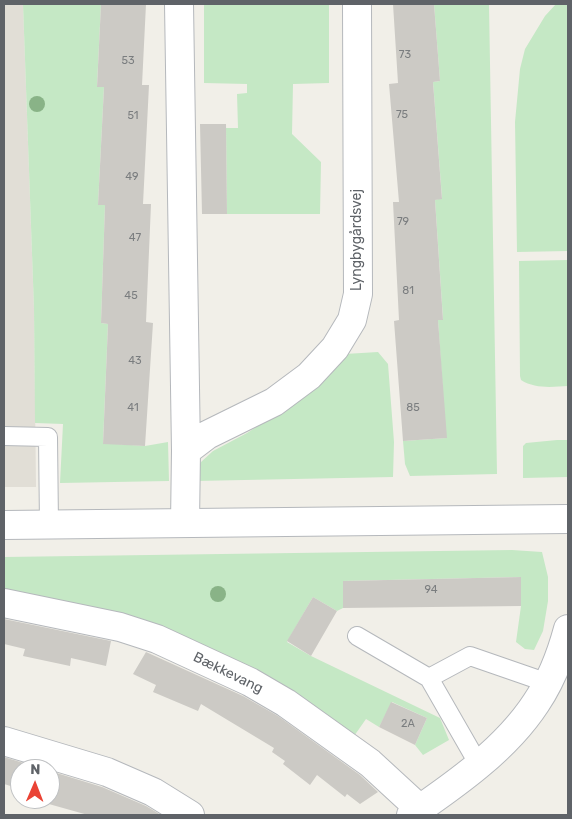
<!DOCTYPE html>
<html>
<head>
<meta charset="utf-8">
<style>
	body { margin:0 }
	#map { position:relative; width:572px; height:819px; overflow:hidden; background:#f1efe8; font-family:Rubik,sans-serif }
	canvas { display:block }
	.frame { position:absolute; inset:0; border:5px solid #5f6368; pointer-events:none }
	.north { position:absolute; left:10px; top:759px; width:50px; height:50px; box-sizing:border-box; background:#fff; border:1px solid #bfc1c3; border-radius:50%; rotate:1deg; font-size:14px; font-weight:700; line-height:20px; text-align:center; color:#5f6368 }
	.north::after { content:''; display:block; margin:auto; width:18px; height:22px; background:#ea4335; clip-path:polygon(50% 0,100% 100%,50% 72%,0 100%) }
</style>
</head>
<body>
<div id="map">
<canvas width="572" height="819"></canvas>
<div class="frame"></div>
<div class="north">N</div>
</div>
<script>
const ctx = document.querySelector('canvas').getContext('2d');
ctx.lineJoin = 'round';
function paint(path, color) {
  ctx.fillStyle = color;
  ctx.fill(path, 'evenodd');
}
function strokePath(path, color, width, dash) {
  ctx.strokeStyle = color;
  ctx.lineWidth = width;
  ctx.lineCap = dash ? 'butt' : 'round';
  ctx.setLineDash(dash || []);
  ctx.stroke(path);
}
function write(font, color, halo, rows, align = 'center') {
  ctx.font = font + ' Rubik,sans-serif';
  ctx.lineWidth = 5;
  ctx.setLineDash([]);
  ctx.textBaseline = 'middle';
  ctx.strokeStyle = halo;
  ctx.fillStyle = color;
  for (const [text, x, y, turn = 0] of rows) {
    ctx.save();
    ctx.translate(x, y);
    ctx.rotate((+turn || 0) * Math.PI / 180);
    ctx.textAlign = isNaN(turn) ? turn : align;
    if (halo) ctx.strokeText(text, 0, 0);
    ctx.fillText(text, 0, 0);
    ctx.restore();
  }
}
const education = new Path2D(`
	M4 4H23L34 309 36 487H4Z`);
const green = new Path2D(`
	M23 4H101L97 86 104 87 98 205H105L101 323 108 324 103 443 145 446 168 442 169 481 60 483 63 424 35 423 34 309Z
	M204 4H329V83L293 84 292 134 321 162 320 214H227L226 128H238L237 94 247 93V84L204 83Z
	M434 4H489L497 474 410 476 405 464 403 441 446 438 438 320 443 319 435 200 442 198 433 82 440 81Z
	M556 4H568V251L517 252 515 122 520 69 525 49 545 16Z
	M568 260V386C552 387 535 389 521 380L520 376 519 261Z
	M378 352 388 364 394 442 393 477 195 481V474L201 462 213 451 247 433 289 406 345 354Z
	M557 440H568V477L523 478V446L526 443Z
	M512 550 542 552 548 577V601L543 631 534 650 525 649 516 642 521 606V577L343 581V608L337 611 313 597 287 642 311 656 440 718 449 740 423 755 415 745 427 718 392 702 379 727 366 719 352 739 238 667 4 595V557Z`);
const building = new Path2D(`
	M101 4H146L142 85H149L143 204H151L146 322 153 323 145 446 103 444 108 324 101 323 105 205H98L104 87H97Z
	M393 4H434L440 81 433 82 442 199 435 200 443 320H438L447 438 403 441 394 321 399 320 393 202H399L389 84 398 83Z
	M200 124H226L227 214H202Z
	M521 577V606L343 608V581Z
	M313 597 337 611 311 656 287 641Z
	M4 619 111 641 106 666 71 658 70 666 23 656 25 649 4 644Z
	M146 652 243 696 278 716 360 775 378 792 360 804 347 794 345 797 317 775 310 785 283 764 285 761 272 752 274 748 201 704 198 711 153 692 156 685 133 674Z
	M391 702 427 718 415 745 379 727Z
	M4 757 43 769H20V796L15 795 17 788 4 784Z
	M50 771 102 787 146 806 161 815H88L31 799H50Z`);
const lane = new Path2D(`
	M4 436 48 437 49 525
	M357 636 429 678 479 765
	M429 678 470 656 548 683`);
const street = new Path2D(`
	M179 4 186 451 185 523
	M186 451 207 435 274 402 309 376 335 348 352 320 358 294 357 4
	M4 525 568 519
	M4 603 120 627 157 639 250 682 286 703 370 763 420 809
	M4 741 107 772 153 792 190 815
	M411 815C456 784 506 749 536 703 551 681 561 655 568 629`);
const trees = [
	[37,104],
	[218,594]
];
const numberNames = [
	["73",405,55],
	["53",128,61],
	["75",402,115],
	["51",133,116],
	["49",132,177],
	["79",403,222],
	["47",135,238],
	["81",408,291],
	["45",131,296],
	["43",135,361],
	["41",133,408],
	["85",413,408],
	["94",431,590],
	["2A",408,724]
];
const streetNames = [
	["Lyngbygårdsvej",357,240,-90],
	["Bækkevang",228,673,26]
];
paint(education, '#e1ded6');
paint(green, '#c5e8c5');
paint(building, '#cccac5');
strokePath(lane, '#b5b8bc', 20);
strokePath(street, '#b5b8bc', 30);
strokePath(lane, '#fff', 18);
strokePath(street, '#fff', 28);
ctx.fillStyle = '#89b387';
for (const [x, y] of trees) {
  ctx.beginPath();
  ctx.arc(x, y, 8, 0, 2 * Math.PI);
  ctx.fill();
}
write('11px', '#7a7d7f', null, numberNames);
write('14px', '#5f6368', '#fff', streetNames);
</script>
</body>
</html>
